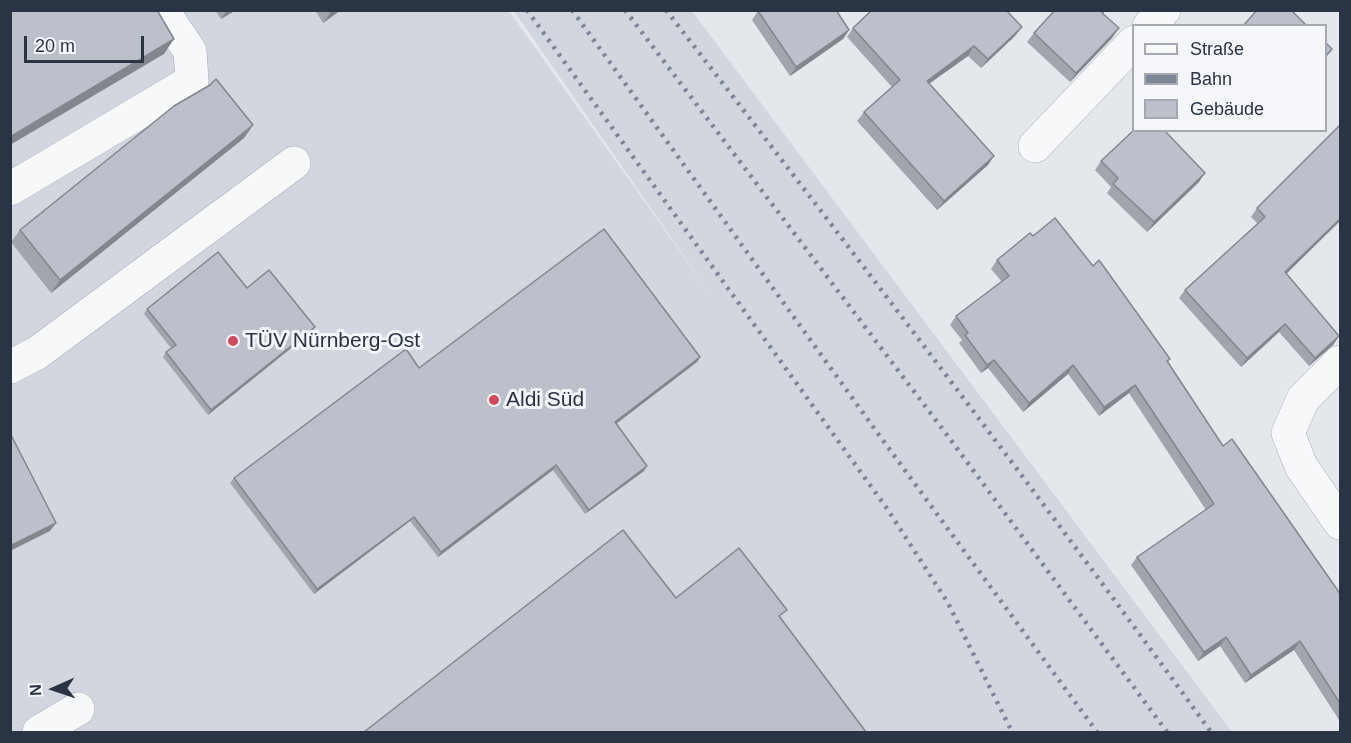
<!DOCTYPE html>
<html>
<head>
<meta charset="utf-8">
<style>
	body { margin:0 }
	#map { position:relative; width:1351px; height:743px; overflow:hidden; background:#e4e7ec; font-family:Helvetica,sans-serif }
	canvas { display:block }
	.frame { position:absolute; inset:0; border:12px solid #2b3445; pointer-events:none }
	.legend { position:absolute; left:1132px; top:24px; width:195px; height:108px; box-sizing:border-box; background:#f4f6f9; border:2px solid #a4a8b1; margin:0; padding:8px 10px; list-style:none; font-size:18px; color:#2b3445 }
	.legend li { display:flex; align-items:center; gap:12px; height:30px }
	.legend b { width:30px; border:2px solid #a4a8b1 }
	.north { position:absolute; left:24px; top:659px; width:60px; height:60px; -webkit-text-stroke:4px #f4f6f9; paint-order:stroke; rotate:267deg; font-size:16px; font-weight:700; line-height:24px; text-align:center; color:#2b3445 }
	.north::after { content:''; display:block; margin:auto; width:21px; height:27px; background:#2b3445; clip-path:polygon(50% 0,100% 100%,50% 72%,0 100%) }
	.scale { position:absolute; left:24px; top:36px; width:120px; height:27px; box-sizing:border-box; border:3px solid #2b3445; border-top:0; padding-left:8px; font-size:18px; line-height:21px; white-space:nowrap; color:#2b3445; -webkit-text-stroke:4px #f4f6f9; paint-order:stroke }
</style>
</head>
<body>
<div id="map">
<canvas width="1351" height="743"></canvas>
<div class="frame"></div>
<ul class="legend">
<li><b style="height:8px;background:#f7f8fa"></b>Straße</li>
<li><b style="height:8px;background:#7d8696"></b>Bahn</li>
<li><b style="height:16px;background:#bbc0ca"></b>Gebäude</li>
</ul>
<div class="north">N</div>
<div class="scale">20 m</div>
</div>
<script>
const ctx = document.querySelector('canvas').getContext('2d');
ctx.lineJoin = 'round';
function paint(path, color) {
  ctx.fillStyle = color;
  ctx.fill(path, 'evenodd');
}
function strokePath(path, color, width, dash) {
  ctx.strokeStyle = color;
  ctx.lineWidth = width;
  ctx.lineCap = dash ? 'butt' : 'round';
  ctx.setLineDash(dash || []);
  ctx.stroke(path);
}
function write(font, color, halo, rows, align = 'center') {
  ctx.font = font + ' Helvetica,sans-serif';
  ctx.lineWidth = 6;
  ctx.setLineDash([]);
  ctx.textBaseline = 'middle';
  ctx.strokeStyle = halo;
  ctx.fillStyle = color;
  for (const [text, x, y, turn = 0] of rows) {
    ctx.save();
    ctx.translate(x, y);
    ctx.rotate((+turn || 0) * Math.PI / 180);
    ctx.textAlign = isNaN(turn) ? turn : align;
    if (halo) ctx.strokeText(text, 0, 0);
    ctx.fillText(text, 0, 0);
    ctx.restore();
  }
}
const built = new Path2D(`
	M10 11H509L716 302 514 11H692L1232 732H11Z`);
const minor = new Path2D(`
	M1149 26 1164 10
	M1035 146 1134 42
	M10 189 192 81 190 51 162 10
	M1340 362 1303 399 1288 433 1301 466 1340 523
	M10 367 37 353 294 163
	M39 732 78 709`);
const rail = new Path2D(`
	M527 10 888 510 948 603 1012 732
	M572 10 879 435 1097 732
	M625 10 947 435 1167 732
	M666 10C851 249 1034 488 1211 732`);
const wall = new Path2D(`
	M215 10H236L221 19Z
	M315 10H341L323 23Z
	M1055 10H1106L1103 14 1112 38 1070 82 1027 42 1034 33Z
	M758 11 849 30 843 39 790 76 752 20Z
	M1022 27 1015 36 981 68 968 56 929 84 988 165 937 210 857 121 864 112 892 87 847 37 853 28Z
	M1341 124V220L1286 274 1339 336 1333 345 1309 366 1279 332 1241 367 1179 298 1185 290 1258 224 1251 217 1257 208Z
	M253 125 244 138 51 293 11 242 20 230Z
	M1101 161 1199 182 1147 232 1107 193 1111 187 1095 170Z
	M1033 236 1093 266 1170 359 1168 362 1223 446 1341 595V723L1294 650 1245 683 1220 646 1198 661 1131 565 1137 557 1206 510 1129 393 1099 416 1068 374 1023 412 988 368 981 373 959 343 962 340 950 325 956 316 1002 282 991 269 997 260Z
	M247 288 315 327 311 332 208 415 163 357 166 352 171 348 144 314 147 309Z
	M700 357 697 362 616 423 644 471 585 514 553 470 438 557 410 521 314 594 230 483 234 478 419 368Z`);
const shadedWall = new Path2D(`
	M227 10H236L221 19Z
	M332 10H341L323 23Z
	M1022 27 1015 36 981 68 988 59Z
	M1119 28 1112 38 1070 82 1076 73Z
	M849 30 843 39 790 76 796 67Z
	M174 39 164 54 10 145V137Z
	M974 46 968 56 920 90 927 81Z
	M253 125 244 138 51 293 60 280Z
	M994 156 988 165 937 210 944 201Z
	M1205 173 1199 182 1147 232 1154 222Z
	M1341 218V220L1279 281 1285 272Z
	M1285 324 1279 332 1241 367 1247 358Z
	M315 327 311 332 208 415 211 410Z
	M1339 336 1333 345 1309 366 1315 358Z
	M700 357 697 362 612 427 615 422Z
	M994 360 988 368 981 373 987 365Z
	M1073 365 1068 374 1023 412 1029 403Z
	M1135 385 1129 393 1099 416 1104 407Z
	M556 465 553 470 438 557 441 552Z
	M647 466 644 471 585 514 589 510Z
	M414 517 410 521 314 594 317 589Z
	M56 523 50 531 10 551V546Z
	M1226 637 1220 646 1198 661 1204 652Z
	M1300 641 1294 650 1245 683 1251 675Z`);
const building = new Path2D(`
	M10 10H157L174 39 10 137Z
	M759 10H836L849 30 796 67 758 11Z
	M872 10H1006L1022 27 988 59 974 46 927 81 994 156 944 201 864 112 900 80 853 28Z
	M1055 10H1105L1102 13 1119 28 1076 73 1034 33Z
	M1257 10H1291L1307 26H1243Z
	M1326 43 1332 49 1326 56Z
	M216 79 253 125 60 280 20 230 174 106 210 85Z
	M1341 124V218L1285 272 1339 336 1315 358 1285 324 1247 358 1185 290 1265 217 1257 208Z
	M1134 130H1164L1205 173 1154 222 1113 184 1118 178 1101 161Z
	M1055 218 1093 266 1099 260 1170 359 1167 361 1223 446 1232 439 1341 595V705L1300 641 1251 675 1226 637 1204 652 1137 557 1214 504 1135 385 1104 407 1073 365 1029 403 994 360 987 365 965 335 968 333 956 316 1009 276 997 260 1030 233 1033 236Z
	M604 229 700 357 615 422 647 466 589 510 556 465 441 552 414 517 317 589 234 478 406 349 419 368Z
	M218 252 247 288 269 270 315 327 211 410 166 352 176 345 147 309Z
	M10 433 56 523 10 546Z
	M623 530 676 598 739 548 787 610 779 616 866 732H364Z`);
const markers = [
	[233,341,6,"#d1495b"],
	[494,400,6,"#d1495b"]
];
const poiNames = [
	["TÜV Nürnberg-Ost",245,341],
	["Aldi Süd",506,400]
];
paint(built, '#d2d6de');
strokePath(minor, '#a9aeb7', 34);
strokePath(minor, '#f7f8fa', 33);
strokePath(rail, '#7d8696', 4.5, [3, 6]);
paint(wall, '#a1a5ae');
paint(shadedWall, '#83868d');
paint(building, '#bbc0ca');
strokePath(building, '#83868d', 1.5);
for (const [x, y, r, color] of markers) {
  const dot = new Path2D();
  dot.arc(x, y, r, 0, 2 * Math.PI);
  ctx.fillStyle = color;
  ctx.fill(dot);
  strokePath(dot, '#f4f6f9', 2);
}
write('21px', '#2b3445', '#f4f6f9', poiNames, 'left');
</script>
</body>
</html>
